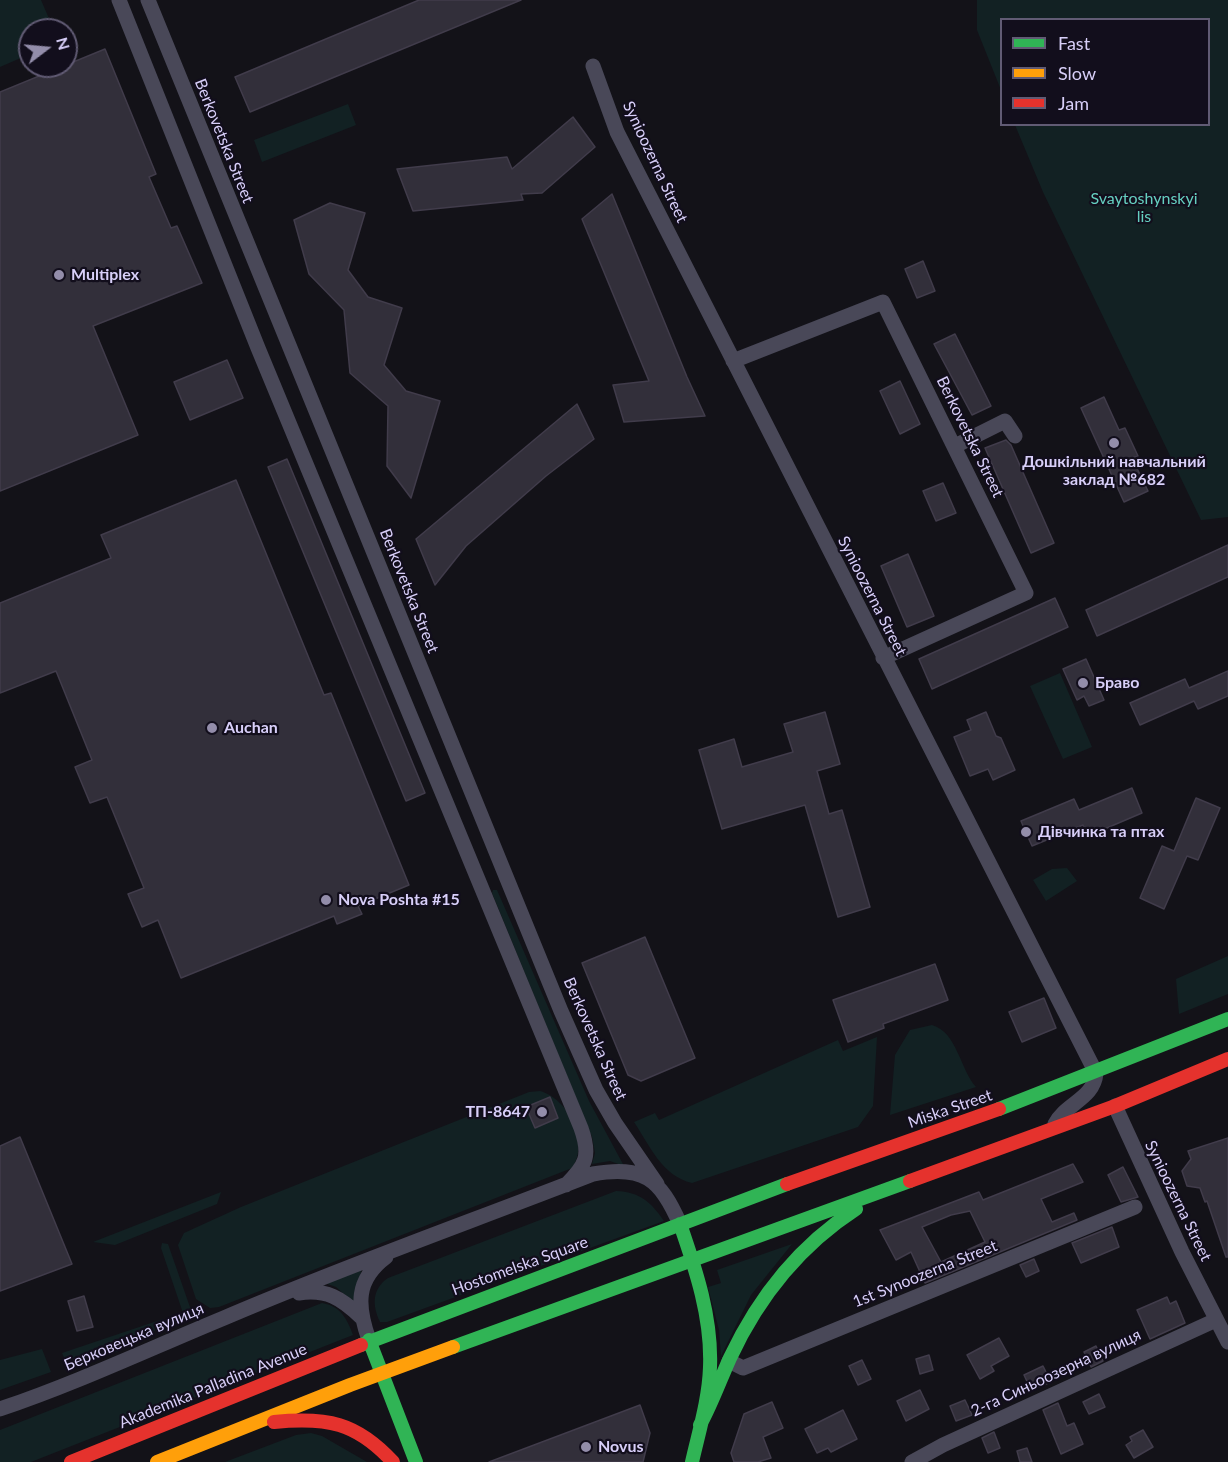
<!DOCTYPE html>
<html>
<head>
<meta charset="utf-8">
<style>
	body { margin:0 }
	#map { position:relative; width:1228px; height:1462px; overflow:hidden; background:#131218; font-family:Lato,sans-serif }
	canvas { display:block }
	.legend { position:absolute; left:1000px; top:18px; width:210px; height:108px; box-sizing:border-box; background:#120e1c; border:2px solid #615b74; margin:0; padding:8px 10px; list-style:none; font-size:18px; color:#d8cff9 }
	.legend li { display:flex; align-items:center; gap:12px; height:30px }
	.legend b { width:30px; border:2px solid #615b74 }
	.north { position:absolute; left:18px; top:18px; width:60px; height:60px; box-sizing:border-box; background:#120e1c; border:2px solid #615b74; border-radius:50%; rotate:74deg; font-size:16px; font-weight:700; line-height:24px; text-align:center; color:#d8cff9 }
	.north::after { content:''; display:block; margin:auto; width:21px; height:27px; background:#938daa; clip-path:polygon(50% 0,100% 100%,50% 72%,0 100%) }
</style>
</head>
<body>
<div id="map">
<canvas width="1228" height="1462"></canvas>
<ul class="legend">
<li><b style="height:8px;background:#30b455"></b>Fast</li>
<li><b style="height:8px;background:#ff9f0a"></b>Slow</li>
<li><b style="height:8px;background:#e5322d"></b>Jam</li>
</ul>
<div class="north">N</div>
</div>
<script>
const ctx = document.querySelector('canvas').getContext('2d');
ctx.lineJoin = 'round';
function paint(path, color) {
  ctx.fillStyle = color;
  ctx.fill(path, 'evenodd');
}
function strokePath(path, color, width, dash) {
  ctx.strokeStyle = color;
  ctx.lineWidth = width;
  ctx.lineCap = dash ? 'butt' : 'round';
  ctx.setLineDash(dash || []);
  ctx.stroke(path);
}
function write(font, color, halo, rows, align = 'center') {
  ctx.font = font + ' Lato,sans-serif';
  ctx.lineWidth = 4.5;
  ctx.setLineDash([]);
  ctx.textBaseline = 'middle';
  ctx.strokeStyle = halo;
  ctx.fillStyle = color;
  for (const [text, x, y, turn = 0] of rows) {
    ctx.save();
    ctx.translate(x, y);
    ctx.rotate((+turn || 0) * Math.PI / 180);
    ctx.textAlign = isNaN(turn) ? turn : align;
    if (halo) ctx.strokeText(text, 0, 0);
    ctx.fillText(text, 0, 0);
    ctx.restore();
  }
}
const green = new Path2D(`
	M0 0H41L54 30H30V54L0 67Z
	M977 0H1228V517L1201 520 1043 192 1015 125 1208 124V20H1002L1001 90 977 30Z
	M348 104 356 125 262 162 254 140Z
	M1060 673 1092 747 1063 759 1030 686Z
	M1067 868 1077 881 1046 901 1033 880 1052 869Z
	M493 890H497L589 1101 624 1166 610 1161 592 1164 595 1153 592 1137 492 893Z
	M1228 956V994L1179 1014 1176 979Z
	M932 1025C957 1032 960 1069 976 1087L890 1115 895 1055 910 1030Z
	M877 1037 873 1106 858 1127 692 1183C662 1176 650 1146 634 1122L655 1113 659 1120 838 1040 843 1051Z
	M540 1091C569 1099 590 1143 572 1168L219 1307 210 1308 196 1299 178 1245 184 1233 241 1207 529 1092Z
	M616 1191C640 1192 651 1202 664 1221L387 1322H380C372 1305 372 1289 388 1278Z
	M221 1192 217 1204 115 1245 93 1242Z
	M162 1243 168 1244 191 1310 183 1313 161 1248Z
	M792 1244 751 1295 721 1356 719 1330 708 1287 721 1283 717 1270Z
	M363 1264 357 1287 358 1307 336 1287 322 1282Z
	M322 1303C340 1306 347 1318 353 1335L31 1462H0V1430Z
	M163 1319C150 1348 97 1357 68 1366L62 1353Z
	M42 1349 51 1372 0 1390V1360Z
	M311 1433 322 1436 367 1462H225L296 1435Z`);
const building = new Path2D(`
	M419 0H521L250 112 235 77Z
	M105 49 156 174 149 177 171 228 177 226 202 283 93 326 138 435 0 491V92Z
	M573 117 595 147 542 193 521 194 523 200 413 211 397 169 507 157 512 169Z
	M612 194 687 377 705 416 624 422 613 385 649 381 582 219Z
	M330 203 365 213 348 270 368 297 402 308 384 365 406 391 440 401 411 498 387 466 388 406 350 373 344 310 309 274 294 220Z
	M923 261 935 291 917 298 905 269Z
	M955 334 991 406 972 415 934 344Z
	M227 360 243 398 190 420 174 382Z
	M900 381 920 424 900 434 880 391Z
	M1104 397 1119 430 1125 428 1138 456 1132 458 1148 491 1124 502 1081 408Z
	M577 404 594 439 546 476 466 546 435 585 416 539Z
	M1006 440 1011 445 1054 543 1031 553 985 448Z
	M287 459 425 793 406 801 268 467Z
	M236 480 324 695 331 693 409 885 358 906 362 914 337 924 334 916 181 978 158 920 142 927 128 894 144 888 107 797 90 803 75 767 92 760 56 671 0 693V603L111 558 101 535Z
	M943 483 956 513 936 521 923 491Z
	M1228 545V577L1097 636 1086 610Z
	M908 554 934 616 907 627 881 566Z
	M1055 598 1068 627 932 689 919 659Z
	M1086 659 1104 700 1089 706 1084 696 1077 700 1063 669Z
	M1228 671V696L1198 709 1194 701 1140 725 1130 703 1185 679 1189 688Z
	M825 712 840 764 817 771 829 814 842 810 870 907 838 917 805 805 722 829 699 750 734 739 742 767 793 752 784 724Z
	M986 712 996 736 1001 738 1015 770 993 780 988 769 970 776 954 737 971 730 967 720Z
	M1132 788 1142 813 1088 836 1083 825 1032 846 1021 821 1074 799 1079 810Z
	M1196 798 1220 808 1198 860 1187 856 1164 909 1140 898 1162 846 1174 851Z
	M645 937 695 1058 641 1081 628 1075 582 963Z
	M935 964 948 1000 883 1024 884 1028 848 1042 833 1000Z
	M1044 998 1056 1028 1022 1042 1009 1012Z
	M550 1097 558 1118 535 1128 526 1107Z
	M20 1137 72 1264 0 1291V1146Z
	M1228 1138V1257H1226L1207 1201 1205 1202 1200 1188 1187 1186 1182 1171 1191 1159 1188 1151Z
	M1073 1164 1083 1182 1041 1199 1052 1222 1074 1213 1077 1220 925 1283 911 1252 896 1260 880 1230 979 1192 983 1200ZM970 1211 985 1242 941 1262 922 1227 951 1215Z
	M1123 1167 1138 1197 1121 1202 1108 1175Z
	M1112 1227 1119 1247 1081 1263 1072 1243Z
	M1034 1259 1039 1271 1026 1277 1020 1265Z
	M84 1296 93 1327 77 1331 68 1301Z
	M1167 1297 1170 1304 1176 1301 1185 1323 1150 1339 1137 1310Z
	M999 1338 1009 1356 991 1366 994 1371 980 1379 967 1355Z
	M1096 1346 1103 1361 1091 1367 1084 1352Z
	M929 1355 933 1370 920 1374 916 1359Z
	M862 1360 871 1379 858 1385 849 1366Z
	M1043 1366 1051 1382 1031 1390 1024 1375Z
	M920 1390 929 1409 906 1421 897 1401Z
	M1099 1394 1105 1407 1089 1414 1083 1402Z
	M965 1400 972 1415 956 1421 950 1406Z
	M772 1402 783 1428 763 1437 771 1458 758 1462H734L731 1453 744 1414Z
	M1058 1403 1067 1426 1074 1423 1083 1444 1061 1454 1043 1410Z
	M640 1405 650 1433 643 1462H489Z
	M843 1410 857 1439 831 1452 828 1448 817 1453 805 1429Z
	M1143 1430 1153 1447 1134 1458 1126 1445 1132 1441 1130 1437Z
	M994 1432 1000 1448 988 1453 982 1438Z
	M1027 1448 1032 1462H1020L1017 1451Z`);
const street = new Path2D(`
	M119 0 258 348 581 1128C591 1156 586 1165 566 1185
	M148 0 561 1011 596 1090 615 1123 657 1184
	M593 66 617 132 1096 1073C1094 1099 1066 1103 1055 1124
	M733 361 883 302 1026 593 883 658
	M955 446 1005 421 1015 436
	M1115 1106 1182 1252 1228 1342
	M299 1293C327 1289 341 1298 361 1317
	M369 1340C357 1306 355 1280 386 1257
	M729 1361 743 1368 1135 1207
	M0 1409C77 1383 149 1349 224 1318 345 1266 470 1222 593 1174 644 1165 660 1179 680 1224
	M912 1462 943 1445 1216 1320`);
const fast = new Path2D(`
	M999 1109 1228 1019
	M680 1224C696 1270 712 1318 710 1367 709 1399 699 1431 692 1462
	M369 1340 416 1462
	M361 1345 787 1184
	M453 1347 910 1181
	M700 1425C712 1403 720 1380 730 1358 759 1296 799 1246 856 1209`);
const slow = new Path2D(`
	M157 1462 350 1385 453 1347`);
const jam = new Path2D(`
	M910 1181 1115 1106 1228 1059
	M787 1184 999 1109
	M274 1422C327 1417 356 1422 393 1462
	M71 1462 361 1345`);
const markers = [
	[59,275,6,"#938daa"],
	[1114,443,6,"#938daa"],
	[1083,683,6,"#938daa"],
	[212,728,6,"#938daa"],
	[1026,832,6,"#938daa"],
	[326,900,6,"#938daa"],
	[542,1112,6,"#938daa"],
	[586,1447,6,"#938daa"]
];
const streetNames = [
	["Berkovetska Street",224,141,68],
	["Synioozerna Street",655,162,65],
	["Berkovetska Street",970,437,64],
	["Berkovetska Street",409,591,68],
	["Synioozerna Street",872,596,63],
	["Berkovetska Street",595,1039,66],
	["Miska Street",950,1109,-19],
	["Synioozerna Street",1178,1201,64],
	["Hostomelska Square",520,1266,-20],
	["1st Synoozerna Street",925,1274,-22],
	["Берковецька вулиця",134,1337,-23],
	["2-га Синьоозерна вулиця",1056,1373,-25],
	["Akademika Palladina Avenue",213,1386,-22]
];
const parkNames = [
	["Svaytoshynskyi",1144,199],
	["lis",1144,217]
];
const poiNames = [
	["Multiplex",71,275],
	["Дошкільний навчальний",1114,462,"center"],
	["заклад №682",1114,480,"center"],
	["Браво",1095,683],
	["Auchan",224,728],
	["Дівчинка та птах",1038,832],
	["Nova Poshta #15",338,900],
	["ТП-8647",530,1112,"right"],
	["Novus",598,1447]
];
paint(green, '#122123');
paint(building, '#322f3a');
strokePath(building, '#413c4b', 1.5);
strokePath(street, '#494858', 15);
strokePath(fast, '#30b455', 14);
strokePath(slow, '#ff9f0a', 14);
strokePath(jam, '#e5322d', 14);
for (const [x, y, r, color] of markers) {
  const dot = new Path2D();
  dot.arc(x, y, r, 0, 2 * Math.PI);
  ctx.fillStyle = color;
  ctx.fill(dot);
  strokePath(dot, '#120e1c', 2);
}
write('16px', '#d8cff9', '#120e1c', streetNames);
write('16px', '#65cfc0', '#120e1c', parkNames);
write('bold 16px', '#d8cff9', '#120e1c', poiNames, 'left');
</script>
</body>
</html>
